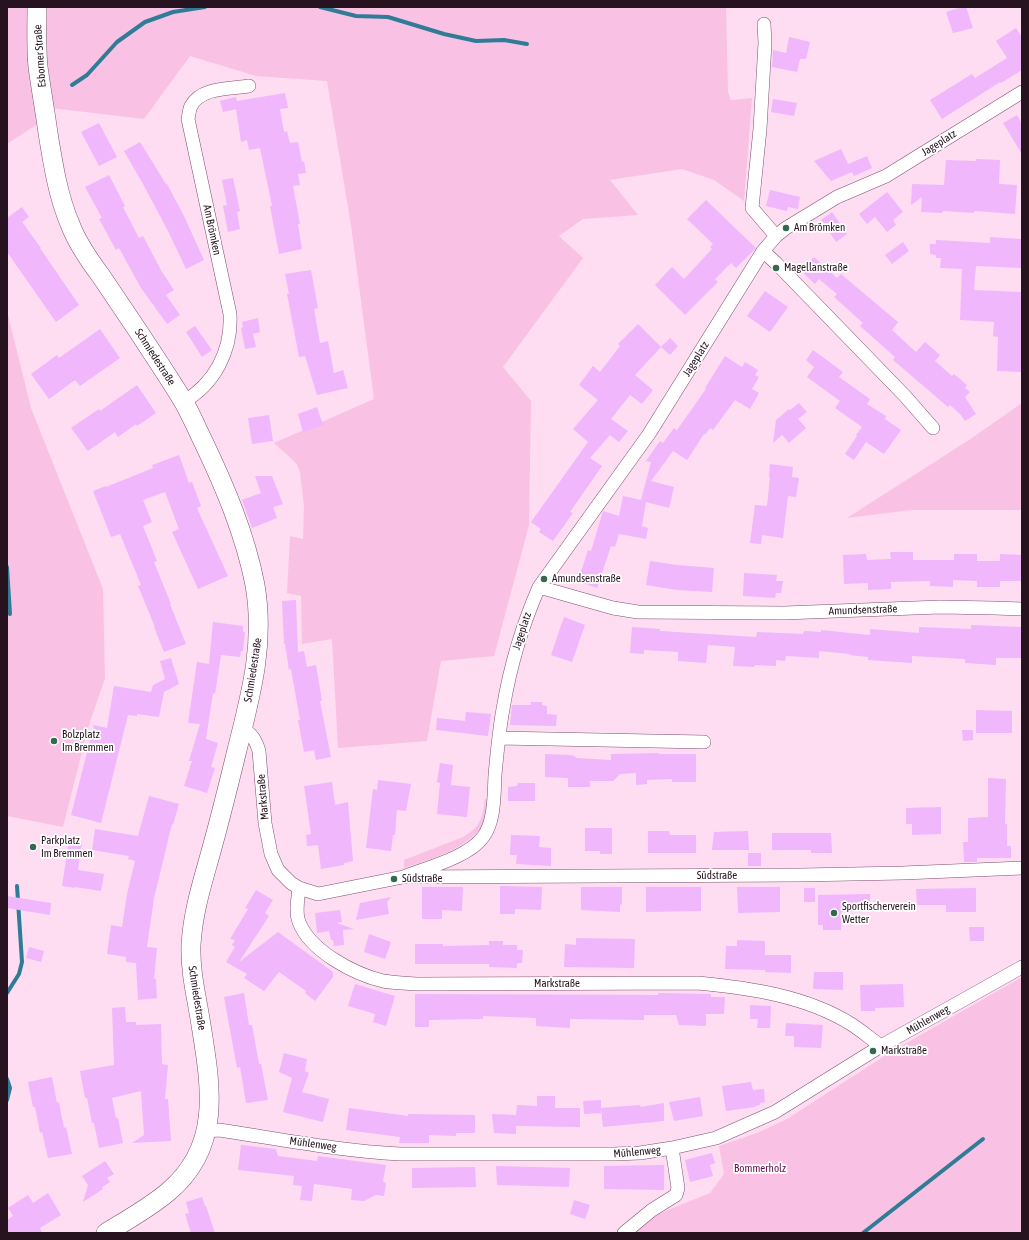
<!DOCTYPE html>
<html>
<head>
<meta charset="utf-8">
<style>
	body { margin:0 }
	#map { position:relative; width:1029px; height:1240px; overflow:hidden; background:#fedcf1; font-family:"Asap Condensed",sans-serif }
	canvas { display:block }
	.frame { position:absolute; inset:0; border:8px solid #271320; pointer-events:none }
</style>
</head>
<body>
<div id="map">
<canvas width="1029" height="1240"></canvas>
<div class="frame"></div>
</div>
<script>
const ctx = document.querySelector('canvas').getContext('2d');
ctx.lineJoin = 'round';
function paint(path, color) {
  ctx.fillStyle = color;
  ctx.fill(path, 'evenodd');
}
function strokePath(path, color, width, dash) {
  ctx.strokeStyle = color;
  ctx.lineWidth = width;
  ctx.lineCap = dash ? 'butt' : 'round';
  ctx.setLineDash(dash || []);
  ctx.stroke(path);
}
function write(font, color, halo, rows, align = 'center') {
  ctx.font = font + ' "Asap Condensed",sans-serif';
  ctx.lineWidth = 3.5;
  ctx.setLineDash([]);
  ctx.textBaseline = 'middle';
  ctx.strokeStyle = halo;
  ctx.fillStyle = color;
  for (const [text, x, y, turn = 0] of rows) {
    ctx.save();
    ctx.translate(x, y);
    ctx.rotate((+turn || 0) * Math.PI / 180);
    ctx.textAlign = isNaN(turn) ? turn : align;
    if (halo) ctx.strokeText(text, 0, 0);
    ctx.fillText(text, 0, 0);
    ctx.restore();
  }
}
const green = new Path2D(`
	M7 7H33L39 123 7 144Z
	M43 7H726L728 92 731 100 752 98 744 201 714 180 682 169 610 180 638 215 583 219 559 236 583 258 503 367 531 401 529 525 494 656 441 661 427 741 338 748 332 639 302 644 301 596 287 593 290 536 303 539 304 507 300 472 296 463 274 443 374 399 351 225 327 81 256 76 190 56 144 119 51 108 42 29Z
	M7 311 31 408 103 589 105 678 88 728 63 827 7 816Z
	M1022 403V510H911L847 518 972 438Z
	M485 799H488C487 808 486 818 482 826 469 848 427 861 404 868V860L463 837C482 826 482 818 485 799Z
	M1022 977V1233H632L656 1215 710 1193 724 1174 719 1146 757 1133 787 1119 889 1053Z`);
const stream = new Path2D(`
	M320 7 356 16 388 17 444 34 476 41 504 40 527 44
	M72 85 87 75 117 42 145 22 173 12 205 7
	M7 567 10 614
	M7 993 19 974 22 962 17 886
	M7 1079 10 1088 7 1100
	M863 1233 983 1139`);
const building = new Path2D(`
	M962 7H966L973 28 953 33 946 12Z
	M1016 28 1022 37V70L1001 83 1000 82 942 119 930 100 972 74 975 78 1007 58 996 41Z
	M789 37 810 42 806 59H800L797 72 772 67 773 50 786 53Z
	M285 93 288 108 280 109 284 132 287 131 290 143 298 142 302 162 304 161 306 173 298 174 300 185 293 186 300 224H298L302 249 279 254 270 206H272L260 148 249 150 247 140 241 142 236 109 223 112 220 101 236 97 237 101Z
	M773 99 797 103 794 116 771 112Z
	M1017 115 1022 124V154L1003 123Z
	M99 123 117 157 99 166 81 132Z
	M140 142 166 184H167L184 216 204 260 186 269 168 231 143 184 124 151Z
	M841 149 848 164 867 156 872 168 854 176 852 172 831 181 814 161Z
	M976 159 1000 160 999 184 1017 185 1015 214 974 211V213L943 211 942 213 921 212 922 197 911 205 912 184 944 185 946 160 976 161Z
	M109 175 125 206 123 207 139 238 143 236 162 272 174 290 166 295 180 315 167 324 141 288 119 248 116 250 99 219 102 218 85 187Z
	M233 178 240 211 237 212 240 229 228 232 223 206 227 205 222 180Z
	M770 190 800 197 798 209 788 207 787 211 766 206Z
	M887 192 903 212 893 220 896 225 887 232 875 217 867 224 859 214Z
	M706 200 756 248 736 268 731 263 715 279 718 282 685 315 655 285 672 267 684 279 712 249 710 247 713 244 687 219Z
	M22 207 29 217 22 222 41 248H40L79 305 56 322 7 252V218Z
	M832 212 847 234 836 242 821 220Z
	M990 237 1022 239V268L976 266 974 290 1022 292V372L997 371 998 337 993 336 994 322 960 320 962 269 940 268 941 258H936V255L930 254V244H936V240L990 243Z
	M903 242 909 251 892 264 885 255Z
	M814 257 837 278 841 274 898 322 892 330 916 352 925 342 940 355 935 361 952 376 954 374 967 385 965 388 970 392 965 397 976 414 965 421 961 415 950 405 948 407 893 360 895 357 860 326 863 323 834 297 837 294 819 279 815 284 801 271Z
	M311 270 318 308 314 309 320 343 328 341 334 373 343 370 348 388 317 395 305 356 299 357 287 294H289L285 274Z
	M765 291 788 307 770 332 747 316Z
	M258 318 260 332 253 334 256 347 245 349 241 328 243 327 242 322Z
	M638 324 661 347 635 375 653 390 642 404 630 395 611 419 628 431 619 442 610 435 590 458 602 466 570 512 573 513 553 541 539 532 541 529 531 522 588 442 573 429 598 400 579 385 593 366 600 372 620 346 618 344Z
	M195 326 212 350 202 357 186 332Z
	M100 329 120 358 80 386 75 380 49 399 31 374 57 355 59 358Z
	M670 338 678 346 670 355 661 347Z
	M813 350 843 372 839 377 870 399 867 404 886 416 885 419 901 430 884 454 866 442 854 460 845 454 857 436 856 435 862 427 835 408 840 401 807 377 814 367 806 360Z
	M725 356 742 367 745 362 758 370 755 375 759 377 752 389 759 393 750 409 735 400 713 430 710 428 705 435 704 434 687 460 673 451 651 481 674 487 669 508 646 502 642 526 648 528 646 539 619 534 615 547 611 546 597 588 578 581 588 550 591 551 603 511 619 516 623 496 641 500 651 462 646 461 660 441 663 443 674 428 677 430 706 389 705 388Z
	M137 385 156 413 137 426 136 424 118 437 115 432 88 451 71 428 99 409 100 411Z
	M799 403 807 412 798 419 806 428 789 443 782 435 773 443 776 420 789 409 790 410Z
	M317 407 323 425 303 432 298 414Z
	M269 415 273 441 252 444 248 418Z
	M179 455 189 483 192 482 201 506 197 508 228 576 198 589 172 532 179 529 165 492 143 500 152 522 143 526 157 561 154 562 171 604H170L186 644 164 652 154 627H155L138 586 141 585 120 534 111 537 93 491 106 486V487L153 468 152 465Z
	M770 464 793 467 792 477 799 478 796 497 788 496 783 538 762 535 761 544 750 543 755 505 767 506 770 477H769Z
	M255 476H272L283 504 273 507 277 518 252 528 242 500 261 493Z
	M890 552H913V560H954V554H977V561H1000V554L1022 555V581H1000V587H977V581L953 580V587L930 586V581L891 582V589L868 590V583L844 584 843 555 866 554 867 560 891 559Z
	M650 561 677 565 714 568 712 592 677 590 646 585Z
	M744 573 777 575 776 581H783L781 593H776L775 598 743 596Z
	M296 600 298 652 304 651 307 667 316 665 322 701H320L331 757 316 760 314 750 304 752 298 720H300L291 669 289 670 285 644H284L282 601Z
	M564 617 585 625 572 662 551 655Z
	M213 622 243 626V632H245L243 651H241L240 657 221 655 215 694 213 693 206 739 218 743 211 767 215 768 207 793 184 786 192 761H189L200 724 188 723 197 662 209 664Z
	M971 625 1022 627 1021 658H996V665L965 663V659L912 656V663L868 660V657L850 655V654L819 651V658L786 656 785 661 776 660V666L755 665 754 667 733 666 735 647 708 645 706 663 678 661V652L644 650V654L630 653 632 627 660 629V631L756 637 757 632 803 634 804 631 821 632V630L870 635V629L919 633V627L971 629Z
	M171 658 179 684 164 692 159 717 137 714V716L128 715 101 823 71 815 94 725 107 728 114 686 151 692 153 685 165 679 160 661Z
	M531 702H542V705L547 706V714L557 715 556 726 510 725 512 705H531Z
	M976 710 1012 711V733H976Z
	M466 712 491 714 488 736 436 730 437 718 465 721Z
	M962 730H973V740L963 741Z
	M659 753V754H696V782H672V779L647 780V784L636 785V773L620 774 613 781H590V787H568V778L545 777V754L569 755 575 756 576 758 611 760V754Z
	M440 763 453 765 451 785 470 787 467 817 437 814 440 783 437 782Z
	M988 778 1006 779 1005 824H1007V846H1011V858H977V862H964L963 842H968V818L988 817Z
	M378 780 411 784 406 811 397 810 395 835H393L391 851 366 848 373 789 377 790Z
	M332 782 335 805 348 802 353 861 344 863V865L321 869 318 845 307 846 306 835 311 834 304 786Z
	M518 783H535V801H508V787L517 786Z
	M149 796 179 804 173 825 172 824 154 898 147 947 157 948 154 979H156L157 998 138 1000 136 963 126 962V957L107 954 111 925 122 927 127 894 135 861 128 859 129 856 92 850 95 829 138 836Z
	M941 807V834L912 835V824H906V808Z
	M585 828H612V854H600V851H585Z
	M648 831H669L670 835H696V853H648Z
	M748 831 749 850H712L714 832Z
	M772 833H831L832 853H811V850H772Z
	M511 835 540 836 539 847 551 848V866L516 864 517 855H510Z
	M69 841 82 843 78 870 104 874 101 891 75 887V888L62 886Z
	M748 853H761V866H748Z
	M500 886 542 887 541 910 515 909V914H500Z
	M422 887H463L462 911 442 910V919H422Z
	M581 887H622V904L620 905V912L581 910Z
	M646 887H701V911L646 912Z
	M737 887H780V912L738 913Z
	M804 888H815V902H804Z
	M976 888V912H946V905H917L916 889Z
	M256 890 273 900 265 913 269 916 239 962 278 932 333 972V977L315 1001 305 993 306 991 279 972 264 991 244 978 247 974 226 962 235 947 232 945 235 940 230 939 248 909 245 908Z
	M870 894V911L841 912V930H823V925H818V895Z
	M7 896 51 903 50 915 7 908Z
	M391 897 387 902 389 914 356 920 360 903Z
	M340 910 342 922 337 923 354 929 343 930 344 945 334 946 333 940H331L329 931 317 933 315 913Z
	M969 927H984V941H970Z
	M369 934 391 942 385 959 364 952Z
	M576 938 635 939 634 968 564 967 565 944 576 945Z
	M737 940 765 941V955H791V973L765 972V970L725 969 726 946H737Z
	M489 941H503V945H517V950H523L522 963H517V968L489 967V964H415V944H443V946L489 945Z
	M29 947 44 951 41 962 26 958Z
	M814 972H843V990L813 989Z
	M355 984 395 996 386 1026 373 1022 375 1014 348 1006Z
	M903 984 904 1007 875 1008V1011H861L860 985Z
	M244 993 249 1025H252L259 1064H261L268 1100 246 1103 240 1067 237 1068 224 997Z
	M658 993 711 994V997H725L724 1014H706V1026L679 1025 676 1015H644V1020L570 1019V1028L536 1026V1018L483 1016V1019L429 1020V1027H415V994L658 995Z
	M750 1005 771 1006 770 1028H757L758 1019H750Z
	M125 1007 126 1022H136V1025L161 1024 162 1064 168 1065 165 1099H168L171 1141 132 1143 144 1135 141 1091 112 1098 116 1118H118L123 1143 99 1148 94 1123H92L87 1098H85L80 1071 114 1065 112 1008Z
	M786 1023 823 1025 821 1048 794 1047V1036H785Z
	M284 1053 307 1059 305 1071 309 1073 302 1092 329 1099 323 1122 283 1112 292 1078 279 1072Z
	M52 1077 57 1103 59 1102 64 1128 66 1127 72 1154 48 1158 42 1132 40 1133 35 1107H33L28 1082Z
	M751 1082 753 1090 764 1089 765 1102 760 1103V1105L755 1106V1107L726 1111 722 1086Z
	M537 1096H555V1108H580V1127L516 1126V1134L494 1133 492 1114 516 1115 517 1105 537 1106Z
	M700 1097 703 1116 674 1121 669 1102Z
	M601 1100V1108L640 1105 641 1107 664 1103V1121L603 1127 601 1110 602 1113 584 1114 583 1101Z
	M349 1108 408 1116V1114L475 1115V1133H456V1136L429 1135V1143H399L400 1137 346 1130Z
	M241 1145 276 1149 278 1156 317 1161 318 1156 386 1165 383 1181 386 1184 384 1196 376 1195 364 1201 351 1200 352 1189 314 1184 312 1201 300 1200 302 1186 293 1185 294 1176 238 1170Z
	M712 1153 715 1163 710 1165 713 1176 690 1182 685 1160Z
	M105 1161 114 1174 107 1178 110 1182 102 1187 103 1189 83 1202 88 1185 82 1176Z
	M664 1165V1190L604 1189V1166Z
	M496 1166 570 1168 569 1187 497 1185Z
	M475 1167 476 1187 412 1188V1168Z
	M48 1193 61 1215 40 1228 42 1233H7V1220L13 1216 8 1208 28 1195 33 1203Z
	M202 1197 205 1206H206L215 1233H191L185 1214 189 1213 186 1202Z
	M574 1200 590 1205 585 1219 570 1214Z`);
const minor = new Path2D(`
	M764 24 765 43 760 129 752 208 776 236
	M763 251 777 264 905 396 933 428
	M183 402C215 384 232 350 230 314L188 119C189 115 189 110 191 106 201 87 230 89 249 86
	M539 587 613 608 638 612 784 613 940 607 994 608 1022 609
	M242 729C252 733 256 741 259 751L265 823 271 854 278 870 291 883 299 888 318 894 403 877 801 875 903 873 1022 868
	M499 738 704 742
	M403 877C426 868 469 857 483 837 495 822 494 793 495 775 497 753 499 731 503 709 510 667 522 626 539 587L649 434 763 251 776 236 786 228 837 197 886 176 1022 92
	M299 888C298 899 295 912 299 922 310 951 354 974 383 981 394 983 405 983 417 984L698 983C750 988 806 996 851 1024 862 1031 871 1039 881 1046
	M207 1131 219 1130C279 1139 340 1151 400 1154H614L640 1153 672 1148 716 1138 775 1112 881 1046 1022 967
	M624 1233 652 1210 676 1195 678 1188 672 1148`);
const secondary = new Path2D(`
	M37 7C37 27 36 47 38 67 41 89 45 111 48 133 53 164 58 196 70 224 77 243 89 260 101 276 113 294 126 313 138 331 153 354 168 376 182 399 190 412 196 427 203 441 225 487 245 534 255 585 265 644 251 694 237 750 229 783 221 815 212 848 203 881 193 910 191 945 190 973 197 998 201 1025 211 1087 222 1147 168 1192 149 1208 127 1220 106 1233`);
const markers = [
	[786,228,4,"#33694e"],
	[776,268,4,"#33694e"],
	[544,579,4,"#33694e"],
	[54,741,4,"#33694e"],
	[33,847,4,"#33694e"],
	[394,879,4,"#33694e"],
	[834,913,4,"#33694e"],
	[873,1051,4,"#33694e"]
];
const streetNames = [
	["Esborner Straße",40,56,-94],
	["Jageplatz",939,143,-32],
	["Am Brömken",212,230,78],
	["Schmiedestraße",155,357,57],
	["Jageplatz",696,359,-58],
	["Amundsenstraße",863,610,-2],
	["Jageplatz",522,631,-72],
	["Schmiedestraße",253,670,-81],
	["Markstraße",263,797,-95],
	["Südstraße",717,876],
	["Markstraße",557,984],
	["Schmiedestraße",197,998,81],
	["Mühlenweg",928,1020,-30],
	["Mühlenweg",313,1144,8],
	["Mühlenweg",637,1152,-5]
];
const poiNames = [
	["Am Brömken",794,228],
	["Magellanstraße",784,268],
	["Amundsenstraße",552,579],
	["Bolzplatz",62,735],
	["Im Bremmen",62,748],
	["Parkplatz",41,841],
	["Im Bremmen",41,854],
	["Südstraße",402,879],
	["Sportfischerverein",842,907],
	["Wetter",842,920],
	["Markstraße",881,1051]
];
const parkNames = [
	["Bommerholz",760,1169]
];
paint(green, '#f9c2e5');
strokePath(stream, '#307c96', 4);
paint(building, '#f0b7fc');
strokePath(minor, '#7f4f6e', 14);
strokePath(secondary, '#7f4f6e', 20);
strokePath(minor, '#fff', 13);
strokePath(secondary, '#fff', 19);
for (const [x, y, r, color] of markers) {
  const dot = new Path2D();
  dot.arc(x, y, r, 0, 2 * Math.PI);
  ctx.fillStyle = color;
  ctx.fill(dot);
  strokePath(dot, '#fff', 1.5);
}
write('11px', '#271320', '#fff', streetNames);
write('11px', '#271320', '#fff', poiNames, 'left');
write('11px', '#64104f', '#fff', parkNames);
</script>
</body>
</html>
